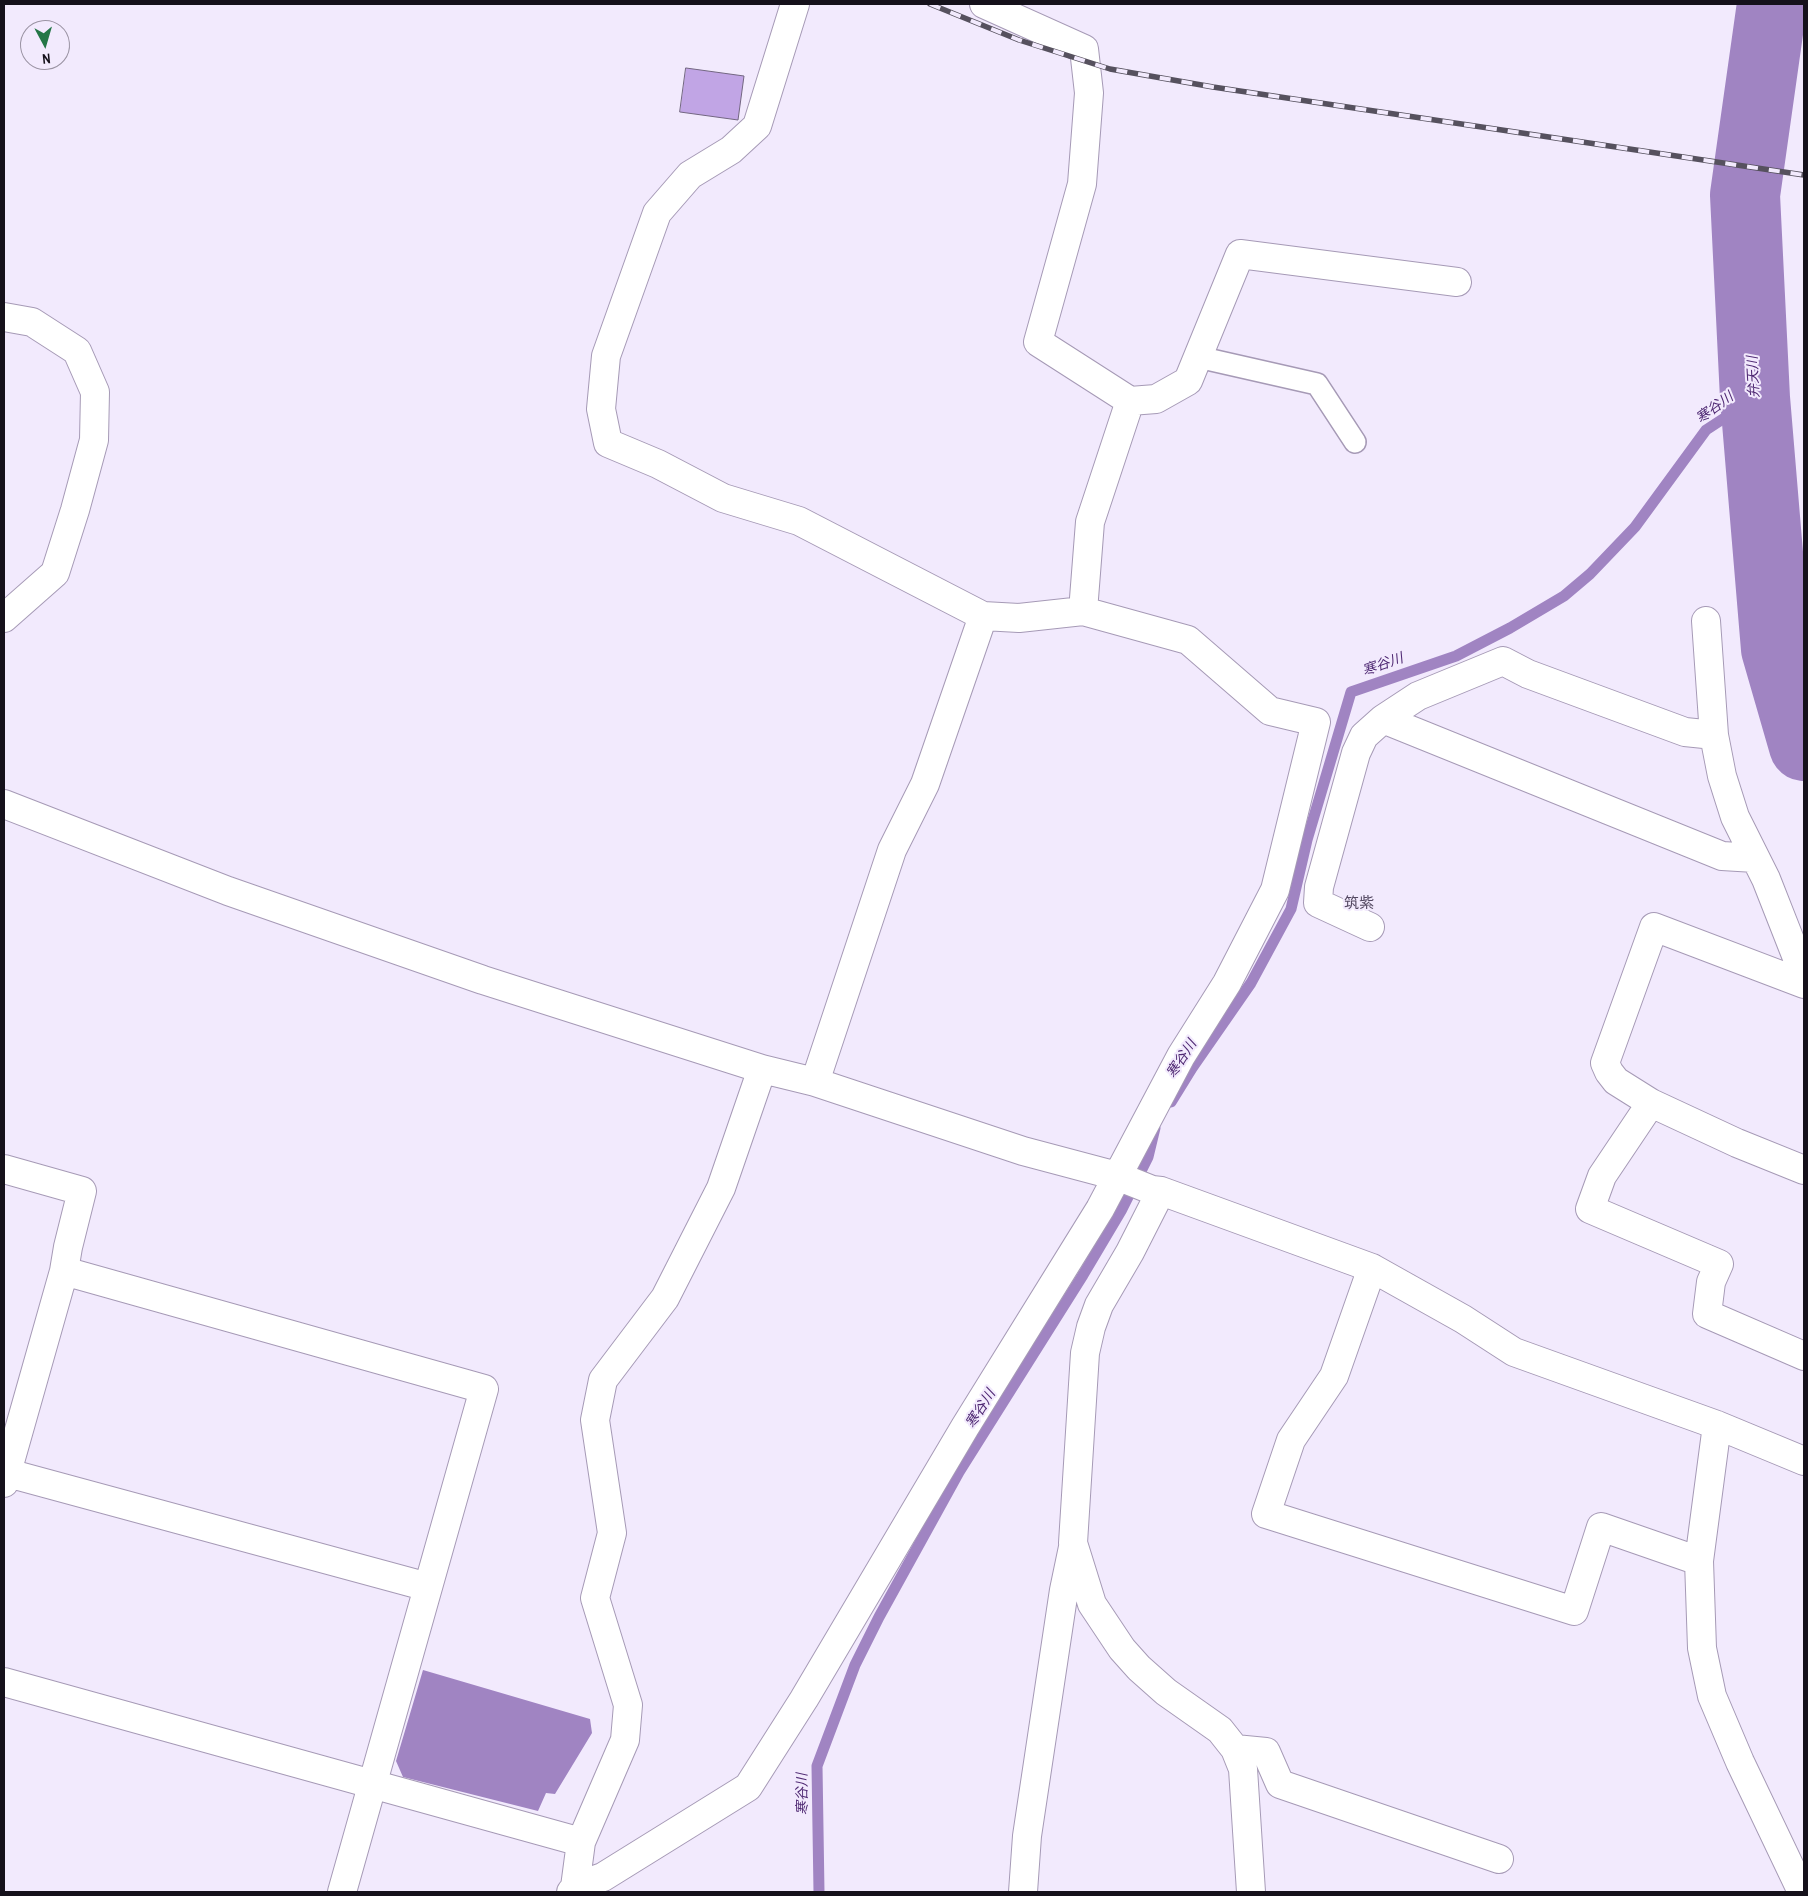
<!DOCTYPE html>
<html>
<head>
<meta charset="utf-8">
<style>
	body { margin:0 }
	#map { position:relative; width:1808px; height:1896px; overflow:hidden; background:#f2eafd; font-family:"Archivo Narrow",sans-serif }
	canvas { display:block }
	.frame { position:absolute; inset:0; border:5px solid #15111b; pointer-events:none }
	.north { position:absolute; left:20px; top:20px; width:50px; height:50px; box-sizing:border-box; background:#f2eafd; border:1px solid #9a93a3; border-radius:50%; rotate:174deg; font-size:14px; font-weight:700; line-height:20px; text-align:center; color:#15111b }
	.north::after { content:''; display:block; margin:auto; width:18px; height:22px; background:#247647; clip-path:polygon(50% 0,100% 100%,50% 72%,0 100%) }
</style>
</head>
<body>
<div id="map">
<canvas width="1808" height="1896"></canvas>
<div class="frame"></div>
<div class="north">N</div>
</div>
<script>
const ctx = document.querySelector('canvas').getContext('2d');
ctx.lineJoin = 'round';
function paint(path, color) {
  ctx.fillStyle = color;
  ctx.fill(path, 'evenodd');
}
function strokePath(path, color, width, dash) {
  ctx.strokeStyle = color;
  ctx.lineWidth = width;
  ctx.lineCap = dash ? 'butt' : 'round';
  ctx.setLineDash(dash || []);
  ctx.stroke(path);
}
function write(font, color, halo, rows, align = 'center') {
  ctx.font = font + ' "Archivo Narrow","Noto Sans JP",sans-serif';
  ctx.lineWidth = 4;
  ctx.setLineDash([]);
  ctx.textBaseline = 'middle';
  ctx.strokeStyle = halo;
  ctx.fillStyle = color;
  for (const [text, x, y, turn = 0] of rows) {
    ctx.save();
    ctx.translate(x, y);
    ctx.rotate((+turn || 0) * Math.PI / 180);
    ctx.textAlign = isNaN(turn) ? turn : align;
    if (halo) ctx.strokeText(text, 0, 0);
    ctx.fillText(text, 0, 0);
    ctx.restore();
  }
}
const water = new Path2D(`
	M423 1670 590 1719 592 1733 555 1794 546 1793 538 1811 403 1777 396 1761Z`);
const stream = new Path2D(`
	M1171 1102 1192 1068 1251 983 1291 909 1307 840 1351 692 1456 656 1510 628 1564 596 1590 574 1635 527 1706 430 1755 398
	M819 1892 817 1766 855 1665 879 1617 959 1472 1083 1275 1121 1211 1148 1157 1155 1128`);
const river = new Path2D(`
	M1772 4 1745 195 1755 398 1776 649 1804 746`);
const building = new Path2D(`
	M686 68 744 76 738 120 680 112Z`);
const lane = new Path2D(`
	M1198 357 1317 384 1355 442`);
const street = new Path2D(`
	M984 4 1084 49 1089 93 1082 184 1038 342 1130 401 1156 399 1188 381 1240 254 1457 282
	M4 317 32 322 77 351 95 392 94 440 75 510 55 573 4 618
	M1083 611 1090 522 1130 401
	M1706 621 1714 735
	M4 804 228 891 483 980 762 1069 815 1082 1023 1151 1117 1176 1152 1190 1161 1191 1372 1268 1463 1319 1514 1352 1717 1425 1804 1461
	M1755 858 1722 856 1383 719 1418 696 1503 661 1528 674 1685 732 1714 735 1722 776 1735 817 1766 879 1799 963 1804 981
	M1370 927 1318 903 1319 887 1356 753 1364 736 1383 719
	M1804 984 1654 927 1605 1063 1609 1072 1616 1081 1651 1103 1737 1143 1804 1170
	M815 1082 892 850 925 784 983 616
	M1651 1103 1602 1176 1590 1209 1719 1264 1711 1282 1707 1314 1804 1356
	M4 1169 82 1191 68 1247 64 1271 4 1483
	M1161 1191 1130 1252 1099 1305 1091 1327 1085 1353 1073 1543 1092 1604 1122 1649 1139 1668 1166 1692 1220 1730 1235 1749 1243 1769 1251 1892
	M1372 1268 1334 1376 1291 1440 1266 1514 1574 1611 1601 1527 1699 1561
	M64 1271 484 1389 342 1892
	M1717 1425 1699 1561 1702 1648 1712 1696 1740 1762 1802 1892
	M4 1472 428 1587
	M4 1682 581 1842
	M1235 1749 1266 1752 1280 1784 1499 1859
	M575 1887 603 1877 748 1787 804 1699 965 1427 1100 1209 1181 1056 1227 983 1275 890 1316 722 1270 711 1188 640 1083 611 1019 618 983 616 799 521 723 498 658 464 608 443 601 409 606 356 657 213 690 175 731 150 757 126 795 4
	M571 1892 575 1887 581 1842 625 1740 628 1705 595 1598 612 1533 595 1420 603 1380 665 1298 721 1188 762 1069
	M1023 1892 1027 1836 1064 1590 1073 1547`);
const rail = new Path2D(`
	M930 4 1019 40 1110 69 1213 87 1804 175`);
const waterNames = [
	["弁天川",1754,377,-93],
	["寒谷川",1715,408,-36],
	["寒谷川",1383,665,-19],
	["寒谷川",1182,1059,-57],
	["寒谷川",981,1409,-58],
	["寒谷川",803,1794,-91]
];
const quarterNames = [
	["筑紫",1359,904]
];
paint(water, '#a084c2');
strokePath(stream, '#a084c2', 11);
strokePath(river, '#a084c2', 70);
paint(building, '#c1a5e5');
strokePath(building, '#726681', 1);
strokePath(lane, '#a69ab6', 24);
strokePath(street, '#a69ab6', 30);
strokePath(lane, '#fff', 21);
strokePath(street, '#fff', 28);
strokePath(rail, '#56515e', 5.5);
strokePath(rail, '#f2eafd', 4, [11]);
write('italic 14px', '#4f2973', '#f2eafd', waterNames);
write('15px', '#534861', '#f2eafd', quarterNames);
</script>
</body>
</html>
